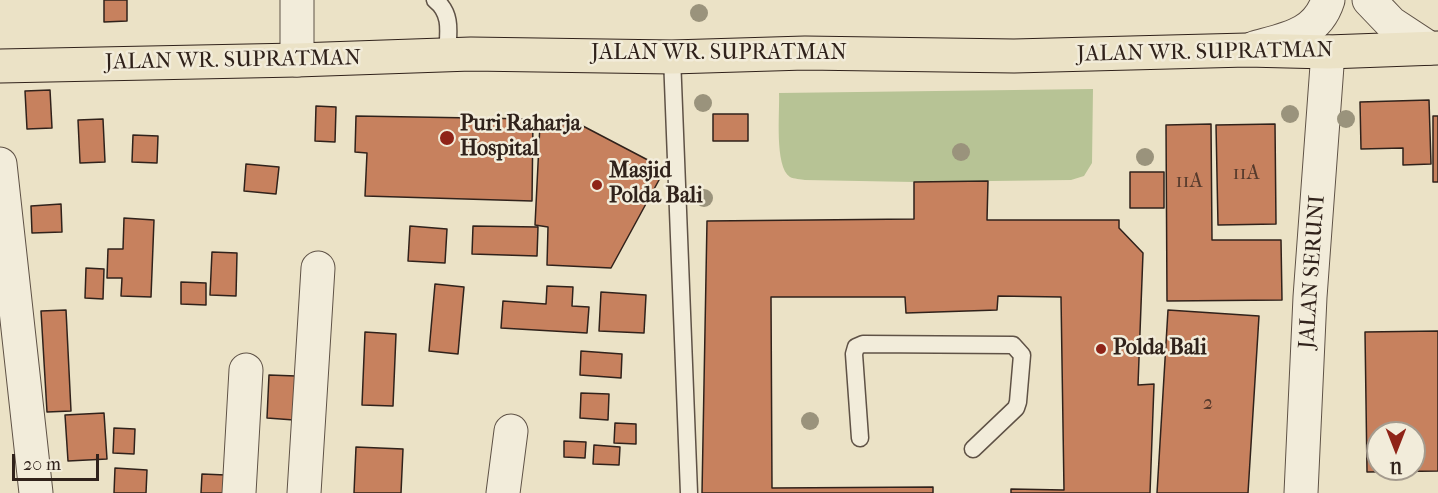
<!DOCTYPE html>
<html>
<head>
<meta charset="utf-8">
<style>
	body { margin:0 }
	#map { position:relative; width:1438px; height:493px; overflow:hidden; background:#ebe2c6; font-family:"IM FELL French Canon",serif }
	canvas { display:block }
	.north { position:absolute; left:1366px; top:421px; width:60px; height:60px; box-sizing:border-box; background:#f2ecda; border:2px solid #a49b8e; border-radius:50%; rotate:180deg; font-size:16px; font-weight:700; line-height:24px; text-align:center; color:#30221b }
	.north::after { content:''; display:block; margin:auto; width:21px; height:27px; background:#8f2418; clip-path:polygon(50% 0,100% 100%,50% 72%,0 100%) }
	.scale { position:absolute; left:12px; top:454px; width:87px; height:27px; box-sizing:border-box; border:3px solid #30221b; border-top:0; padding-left:8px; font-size:18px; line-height:21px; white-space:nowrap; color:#30221b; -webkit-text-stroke:4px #f2ecda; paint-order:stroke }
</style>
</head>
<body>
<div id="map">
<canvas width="1438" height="493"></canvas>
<div class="north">U</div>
<div class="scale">20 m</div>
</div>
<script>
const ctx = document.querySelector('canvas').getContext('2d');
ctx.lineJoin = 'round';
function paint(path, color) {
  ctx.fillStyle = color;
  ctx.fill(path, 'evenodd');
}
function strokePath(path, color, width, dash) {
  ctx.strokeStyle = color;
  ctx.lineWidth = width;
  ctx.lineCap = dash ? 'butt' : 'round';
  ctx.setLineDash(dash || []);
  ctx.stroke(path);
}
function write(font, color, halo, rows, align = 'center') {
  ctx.font = font + ' "IM FELL French Canon",serif';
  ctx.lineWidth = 5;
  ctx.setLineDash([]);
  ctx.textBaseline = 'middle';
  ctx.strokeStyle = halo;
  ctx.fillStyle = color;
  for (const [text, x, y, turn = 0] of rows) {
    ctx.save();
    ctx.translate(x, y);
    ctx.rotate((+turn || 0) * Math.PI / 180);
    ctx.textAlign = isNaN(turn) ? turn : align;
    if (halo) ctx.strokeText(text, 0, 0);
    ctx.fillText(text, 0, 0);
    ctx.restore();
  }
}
const green = new Path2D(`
	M1093 89 1092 163 1084 176 1071 180 914 182 805 180C801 179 794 179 790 177 774 167 780 110 779 93Z`);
const building = new Path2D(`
	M104 0H127V21L104 22Z
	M50 90 52 128 27 129 25 91Z
	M1429 100 1431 164 1403 165V148L1361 149 1360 102Z
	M316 106 336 107 335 142 315 141Z
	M713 114H748V141H713Z
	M356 116 533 119 532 201 365 196 367 153 355 152Z
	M1433 116H1438V182H1433Z
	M103 119 105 162 80 163 78 120Z
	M540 124 581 125 665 169 611 268 547 265 548 227 535 225Z
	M1211 124 1212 240H1281L1282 300 1167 301 1166 125Z
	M1275 124 1276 224 1218 225 1216 125Z
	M133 135 158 136 157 163 132 162Z
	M246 164 279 167 276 194 244 191Z
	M1130 172H1164V208H1130Z
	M988 181 987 220H1119V228L1143 253 1138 385 1154 384 1150 493H1011V489L1064 490 1061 297 998 296 997 310 906 313 905 297H771L772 488 933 487V493H702L707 221 914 219V182Z
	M61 204 62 232 32 233 31 206Z
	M124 218 154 220 151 297 121 296 122 278H107L108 249H123Z
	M410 226 447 229 445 263 408 261Z
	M473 226 538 227 537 256 472 254Z
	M212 252 237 253 236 296 210 295Z
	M86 268 104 269 103 299 85 298Z
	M181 282 206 283V305L181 304Z
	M435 284 464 287 458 354 429 351Z
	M547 286 573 287 572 306 589 307 587 333 501 328 503 301 546 304Z
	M601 292 646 295 644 333 599 331Z
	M66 310 71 411 47 412 41 311Z
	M1168 310 1259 316 1248 493H1157Z
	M1438 331V471L1367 472 1365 332ZM1378 433H1414V469H1378Z
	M365 332 396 334 393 406 362 405Z
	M581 351 622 354 621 378 580 375Z
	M269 375 296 376 294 420 267 418Z
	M581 393 609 394 608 420 580 418Z
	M104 413 107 459 68 461 65 415Z
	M615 423 636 424V444L614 443Z
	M114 428 135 429 134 454 113 453Z
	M564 441 586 442 585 458 564 457Z
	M594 445 620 447 619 465 593 464Z
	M356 447 403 449 401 493H354Z
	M115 468 147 470 146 493H114Z
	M202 474 226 475 225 493H201Z`);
const service = new Path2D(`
	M435 0C453 14 448 34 447 55
	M672 57 689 493
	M860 438 854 354 856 347 863 344 1013 345 1022 355 1018 402 1016 408 973 449`);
const minor = new Path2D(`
	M297 0V60
	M239 493 246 370
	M304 493 318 268
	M503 493 511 431
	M1301 493 1310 297 1328 52`);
const tertiary = new Path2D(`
	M1369 0 1391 23 1429 48
	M1254 48C1286 39 1317 35 1328 0
	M0 164 36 493`);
const primary = new Path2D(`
	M0 66 297 60 471 54 672 57 805 53 1014 56 1247 50 1328 52 1438 48`);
const trees = [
	[699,13],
	[703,103],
	[1290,114],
	[1346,119],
	[961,152],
	[1145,157],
	[704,198],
	[810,421]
];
const markers = [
	[447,138,8,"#8f2418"],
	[597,185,6,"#8f2418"],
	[1101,349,6,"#8f2418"]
];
const numberNames = [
	["11A",1246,174],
	["11A",1189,182],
	["2",1208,404]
];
const streetNames = [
	["JALAN WR. SUPRATMAN",1205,53,-1],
	["JALAN WR. SUPRATMAN",719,54],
	["JALAN WR. SUPRATMAN",233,61,-1],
	["JALAN SERUNI",1313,272,-86]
];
const poiNames = [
	["Puri Raharja",460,125],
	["Hospital",460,150],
	["Masjid",609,172],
	["Polda Bali",609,197],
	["Polda Bali",1113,349]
];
paint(green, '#b7c395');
paint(building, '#c7815e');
strokePath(building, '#30221b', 1.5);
strokePath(service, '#5f5246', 19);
strokePath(minor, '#5f5246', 35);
strokePath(tertiary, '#5f5246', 35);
strokePath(primary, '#30221b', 35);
strokePath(service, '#f2ecda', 16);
strokePath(minor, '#f2ecda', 33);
strokePath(tertiary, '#f2ecda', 33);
strokePath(primary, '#ebe2c6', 33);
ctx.fillStyle = '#9a937c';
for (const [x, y] of trees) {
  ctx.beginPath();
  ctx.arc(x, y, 9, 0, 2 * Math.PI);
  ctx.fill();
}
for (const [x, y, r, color] of markers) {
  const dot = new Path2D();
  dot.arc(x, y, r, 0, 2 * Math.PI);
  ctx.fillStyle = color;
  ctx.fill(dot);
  strokePath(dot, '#f2ecda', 2);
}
write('20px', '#563a2c', null, numberNames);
write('22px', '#30221b', '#f2ecda', streetNames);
write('bold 22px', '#30221b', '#f2ecda', poiNames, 'left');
</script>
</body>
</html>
